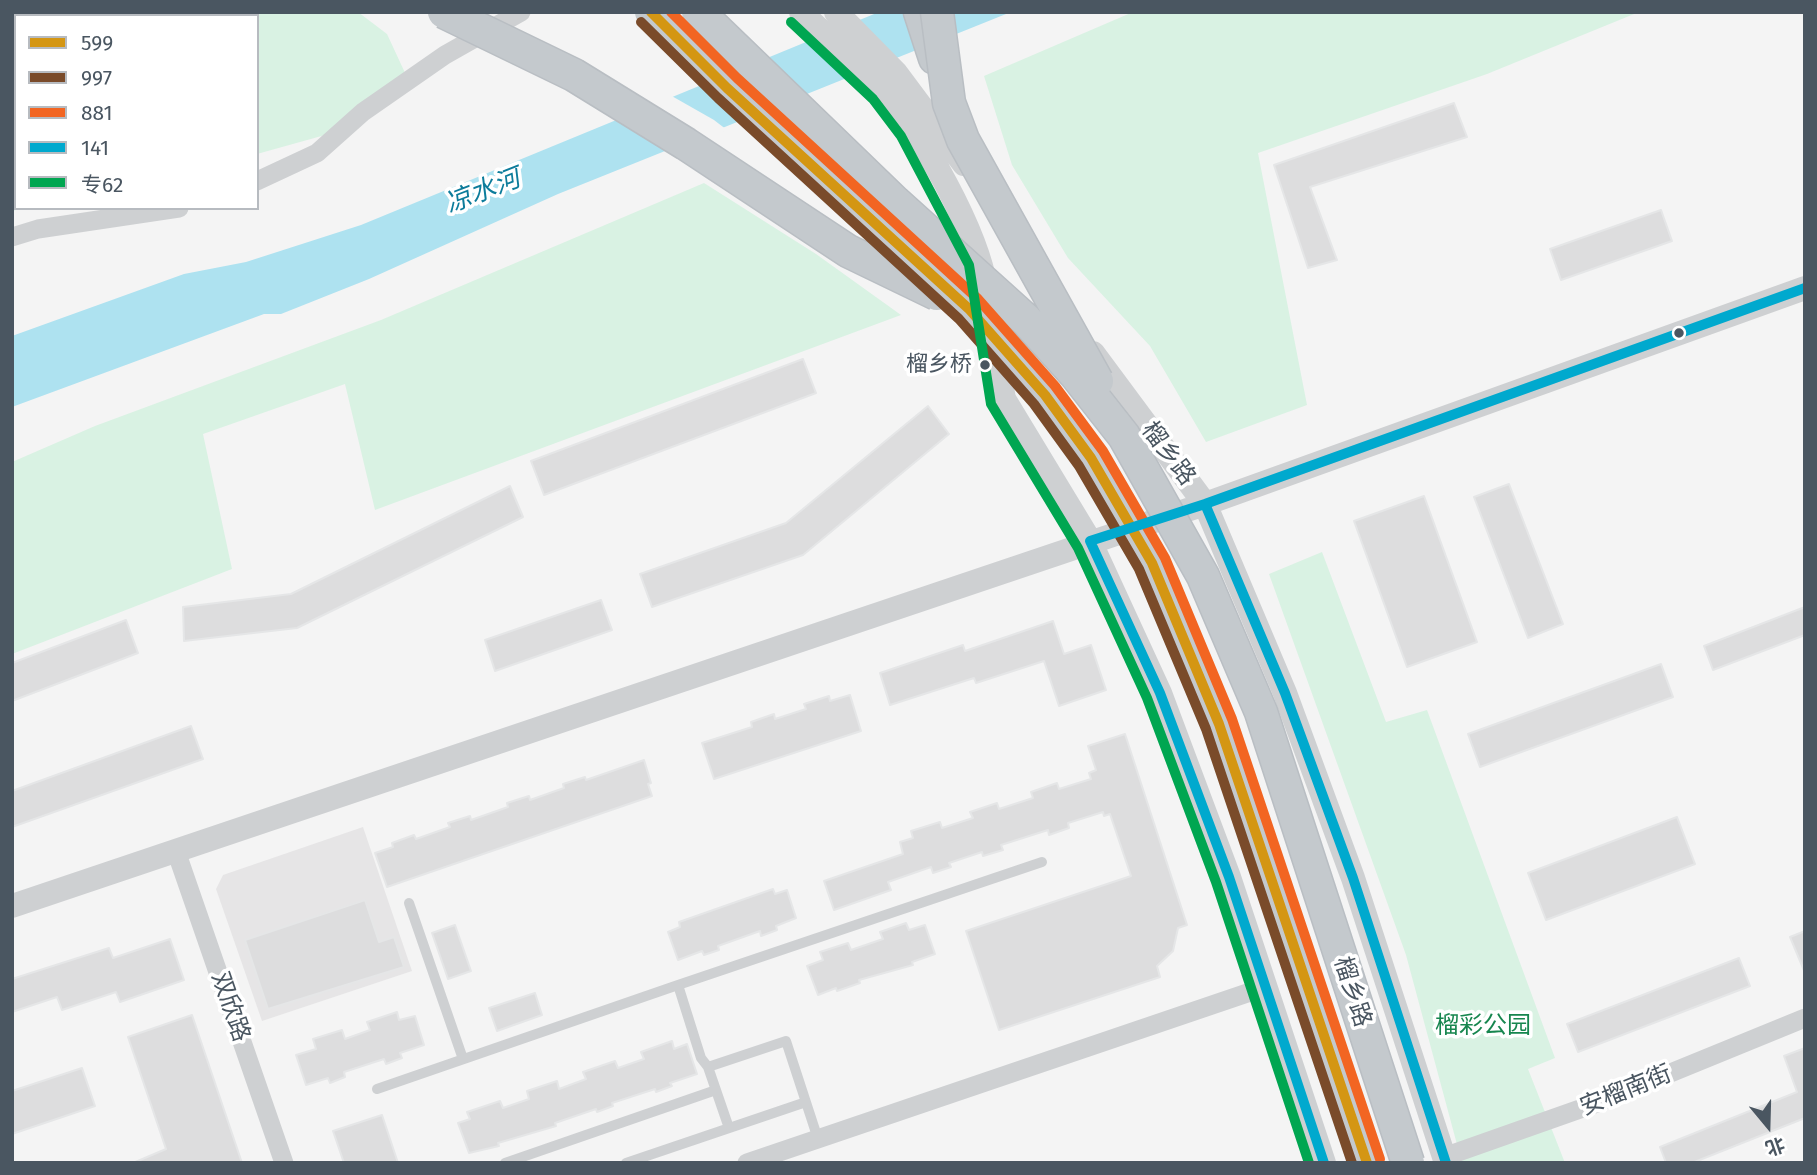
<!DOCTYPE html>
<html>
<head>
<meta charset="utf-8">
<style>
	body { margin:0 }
	#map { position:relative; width:1817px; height:1175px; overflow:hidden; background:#f4f4f4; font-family:"Fira Sans","Noto Sans SC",sans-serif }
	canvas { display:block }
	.frame { position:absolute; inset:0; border:14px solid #4a5661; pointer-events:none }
	.legend { position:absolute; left:14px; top:14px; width:245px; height:196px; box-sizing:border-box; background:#fff; border:2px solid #b7bbc0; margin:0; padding:9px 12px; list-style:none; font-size:21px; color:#4a5661 }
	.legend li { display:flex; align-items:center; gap:14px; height:35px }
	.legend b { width:35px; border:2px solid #b7bbc0 }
	.north { position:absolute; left:1733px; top:1091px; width:70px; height:70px; -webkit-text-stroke:5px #fff; paint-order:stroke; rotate:161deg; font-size:19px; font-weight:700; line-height:28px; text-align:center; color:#4a5661 }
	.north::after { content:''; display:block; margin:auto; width:24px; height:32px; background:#4a5661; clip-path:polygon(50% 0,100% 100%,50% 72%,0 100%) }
</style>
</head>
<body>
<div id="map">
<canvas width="1817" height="1175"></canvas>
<div class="frame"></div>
<ul class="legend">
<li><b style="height:9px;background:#d49613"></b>599</li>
<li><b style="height:9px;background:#7a4b2a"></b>997</li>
<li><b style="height:9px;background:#f26522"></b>881</li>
<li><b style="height:9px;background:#00a9ce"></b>141</li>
<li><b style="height:9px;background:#00a651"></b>专62</li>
</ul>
<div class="north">北</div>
</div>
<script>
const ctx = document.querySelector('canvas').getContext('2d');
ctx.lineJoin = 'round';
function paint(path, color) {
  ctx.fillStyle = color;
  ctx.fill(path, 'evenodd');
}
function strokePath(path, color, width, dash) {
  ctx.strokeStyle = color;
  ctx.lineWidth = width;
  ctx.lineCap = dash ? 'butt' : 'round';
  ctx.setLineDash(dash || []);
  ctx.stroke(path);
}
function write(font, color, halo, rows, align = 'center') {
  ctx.font = font + ' "Fira Sans","Noto Sans SC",sans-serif';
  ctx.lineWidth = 7;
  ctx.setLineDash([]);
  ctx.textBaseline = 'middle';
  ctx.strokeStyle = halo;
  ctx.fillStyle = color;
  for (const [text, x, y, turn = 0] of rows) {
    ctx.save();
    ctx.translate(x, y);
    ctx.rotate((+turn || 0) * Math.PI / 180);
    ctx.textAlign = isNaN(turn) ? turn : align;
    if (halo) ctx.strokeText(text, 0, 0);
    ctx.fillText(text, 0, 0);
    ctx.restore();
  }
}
const education = new Path2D(`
	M363 827 412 971 262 1021 216 889 223 875Z`);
const green = new Path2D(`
	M12 12H358L387 34 406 75 361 125 257 154V16H16V208H25L12 211Z
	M1133 12H1639L1487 74 1258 153 1307 405 1206 442 1150 346 1068 258 1012 165 984 76Z
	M704 183 816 254 901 315 375 510 345 384 203 434 232 569 12 654V462L95 426 381 320Z
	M1322 552 1386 722 1427 710 1555 1058 1528 1069 1565 1163H1462L1406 955 1269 574Z`);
const water = new Path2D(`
	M879 12H1011L558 194 369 279 281 314H264L12 407V336L184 274 246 262 361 225Z`);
const pier = new Path2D(`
	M670 95 714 120 727 130 706 138 646 105Z`);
const building = new Path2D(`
	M1454 103 1467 137 1310 187 1337 260 1308 268 1274 165Z
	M1661 210 1672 241 1561 280 1550 249Z
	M803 359 816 393 544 495 531 461Z
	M928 406 949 434 803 555 652 607 640 574 786 523Z
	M1509 484 1563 624 1528 638 1474 497Z
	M510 486 523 517 297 628 184 641 183 607 291 594Z
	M1424 496 1477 642 1407 667 1354 521Z
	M601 600 612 630 495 671 485 640Z
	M1805 607V635L1713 670 1704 646Z
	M126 620 138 653 12 701V663Z
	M1053 621 1064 654 1091 645 1106 690 1059 706 1044 661 976 683 974 678 890 705 880 673 963 645 965 651Z
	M1661 664 1673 697 1480 767 1468 734Z
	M850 695 861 731 714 779 702 743 752 727 751 722 774 714 775 719 806 709 804 704 829 696 830 701Z
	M191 726 203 759 12 827V791Z
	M1125 734 1187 925 1178 928 1173 951 1157 966 1160 977 999 1030 966 931 1131 876 1110 814 1104 816 1103 812 1068 823 1069 828 1049 835 1048 830 1001 845 1003 850 983 856 982 852 949 863 951 867 933 873 931 867 888 882 891 890 834 910 824 881 903 854 900 842 913 838 911 831 940 822 942 828 973 818 970 812 997 803 999 809 1033 798 1031 792 1057 783 1059 789 1091 779 1089 773 1096 770 1088 746Z
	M644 760 651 783 648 784 652 796 387 887 375 853 393 847 392 843 414 835 416 839 450 827 448 823 470 816 471 820 508 807 507 803 529 796 530 800 564 788 563 784 585 777 586 780Z
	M1677 817 1695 864 1546 920 1528 873Z
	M773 889 775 894 787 890 796 918 776 926 777 930 761 936 760 931 718 946 719 950 704 955 702 951 678 960 668 932 680 927 679 922Z
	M365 900 379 942 394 937 404 967 268 1009 245 940Z
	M906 923 909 930 925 925 935 954 912 962 913 965 859 980 860 983 837 991 836 988 818 995 807 966 823 960 820 952 848 943 851 950 883 939 880 932Z
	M455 925 471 971 448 979 432 933Z
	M1805 931V973L1790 937Z
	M170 939 184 980 120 1002 116 992 62 1010 57 997 12 1012V979L109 948 113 958Z
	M1739 958 1750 986 1578 1052 1567 1024Z
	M535 993 542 1015 497 1031 489 1008Z
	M397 1012 399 1020 415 1016 424 1045 400 1053 402 1058 386 1064 384 1059 344 1072 345 1077 330 1083 328 1078 306 1085 296 1055 316 1049 313 1039 342 1030 345 1039 370 1030 367 1022Z
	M192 1015 242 1163H133L166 1149 128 1037Z
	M672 1041 674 1049 687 1044 697 1074 670 1083 672 1086 656 1092 655 1089 612 1103 613 1106 597 1112 596 1109 555 1123 556 1126 498 1143 499 1146 469 1153 458 1123 470 1119 467 1112 500 1101 503 1108 529 1099 527 1091 557 1081 559 1089 586 1079 583 1072 615 1061 618 1068 644 1059 641 1052Z
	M1805 1048V1118L1692 1163H1666L1660 1147 1797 1092 1784 1056Z
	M82 1068 95 1106 12 1134V1091Z
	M382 1115 398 1163H344L333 1131Z`);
const service = new Path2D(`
	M409 903 463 1059
	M678 985 1042 862
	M708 1067 786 1041 818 1139
	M377 1089 678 985 701 1058 708 1067 729 1128
	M505 1163 716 1090
	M626 1163 806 1102`);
const minor = new Path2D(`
	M257 181 317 153 363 112 445 55 521 12
	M12 237 38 229 179 208
	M176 851 284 1163
	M1444 1157 1597 1103 1805 1018
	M747 1163 1265 987`);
const tertiary = new Path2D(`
	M801 12C828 39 858 62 883 90 923 134 977 231 986 288
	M836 12 896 73 964 164
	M993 335 1004 399 1090 541 1160 693 1229 877 1324 1163
	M1093 353 1205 504 1285 693 1353 878 1446 1163
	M12 906 1205 504 1805 288`);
const trunk = new Path2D(`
	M920 12 935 58`);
const trunkBridge = new Path2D(`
	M444 12 574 75 686 144 848 251 937 294
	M651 12 727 88 969 309 1045 395 1091 458 1152 563 1219 724 1367 1163
	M698 12 895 202 1026 320 1076 375 1124 436 1203 576 1261 712 1408 1163
	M937 12 949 103 963 140 1097 381`);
const bus1 = new Path2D(`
	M651 12 727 88 969 309 1045 395 1091 458 1152 563 1219 724 1367 1163`);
const bus2 = new Path2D(`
	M641 22 718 98 959 319 1034 404 1079 466 1139 569 1206 729 1352 1163`);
const bus3 = new Path2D(`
	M671 12 737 78 978 299 1055 386 1103 451 1165 558 1232 719 1380 1159`);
const bus4 = new Path2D(`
	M1205 504 1285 693 1353 878 1446 1163
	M1324 1163 1229 877 1160 693 1090 541 1205 504 1805 288`);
const bus5 = new Path2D(`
	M791 22 873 99 901 136 969 265 991 404 1078 548 1147 698 1216 882 1309 1163`);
const markers = [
	[1679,333,6,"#4a5661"],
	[985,365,6,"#4a5661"]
];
const busNames = [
	["榴乡桥",972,365]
];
const streetNames = [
	["榴乡路",1168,454,53],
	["榴乡路",1352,992,72],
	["双欣路",230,1007,71],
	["安榴南街",1626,1091,-22]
];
const parkNames = [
	["榴彩公园",1483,1026]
];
const waterNames = [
	["凉水河",483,192,-21]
];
paint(education, '#e6e5e6');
paint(green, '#d9f2e3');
paint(water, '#aee2f0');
paint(pier, '#f4f4f4');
paint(building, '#ddddde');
strokePath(building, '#e5e6e7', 2);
strokePath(trunk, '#b9bec3', 35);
strokePath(service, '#ced0d2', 10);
strokePath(minor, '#ced0d2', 19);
strokePath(tertiary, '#ced0d2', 24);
strokePath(trunk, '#c4c9cd', 32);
strokePath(trunkBridge, '#b9bec3', 35, []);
strokePath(trunkBridge, '#c4c9cd', 32);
strokePath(bus1, '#d49613', 10);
strokePath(bus2, '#7a4b2a', 10);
strokePath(bus3, '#f26522', 10);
strokePath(bus4, '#00a9ce', 10);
strokePath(bus5, '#00a651', 10);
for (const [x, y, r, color] of markers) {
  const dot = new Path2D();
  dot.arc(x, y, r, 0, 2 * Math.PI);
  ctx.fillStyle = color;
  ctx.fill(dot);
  strokePath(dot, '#fff', 2.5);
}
write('22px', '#4a5661', '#fff', busNames, 'right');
write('24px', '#4a5661', '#fff', streetNames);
write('24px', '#17864f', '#fff', parkNames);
write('italic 26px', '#0c7c9b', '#fff', waterNames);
</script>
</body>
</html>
